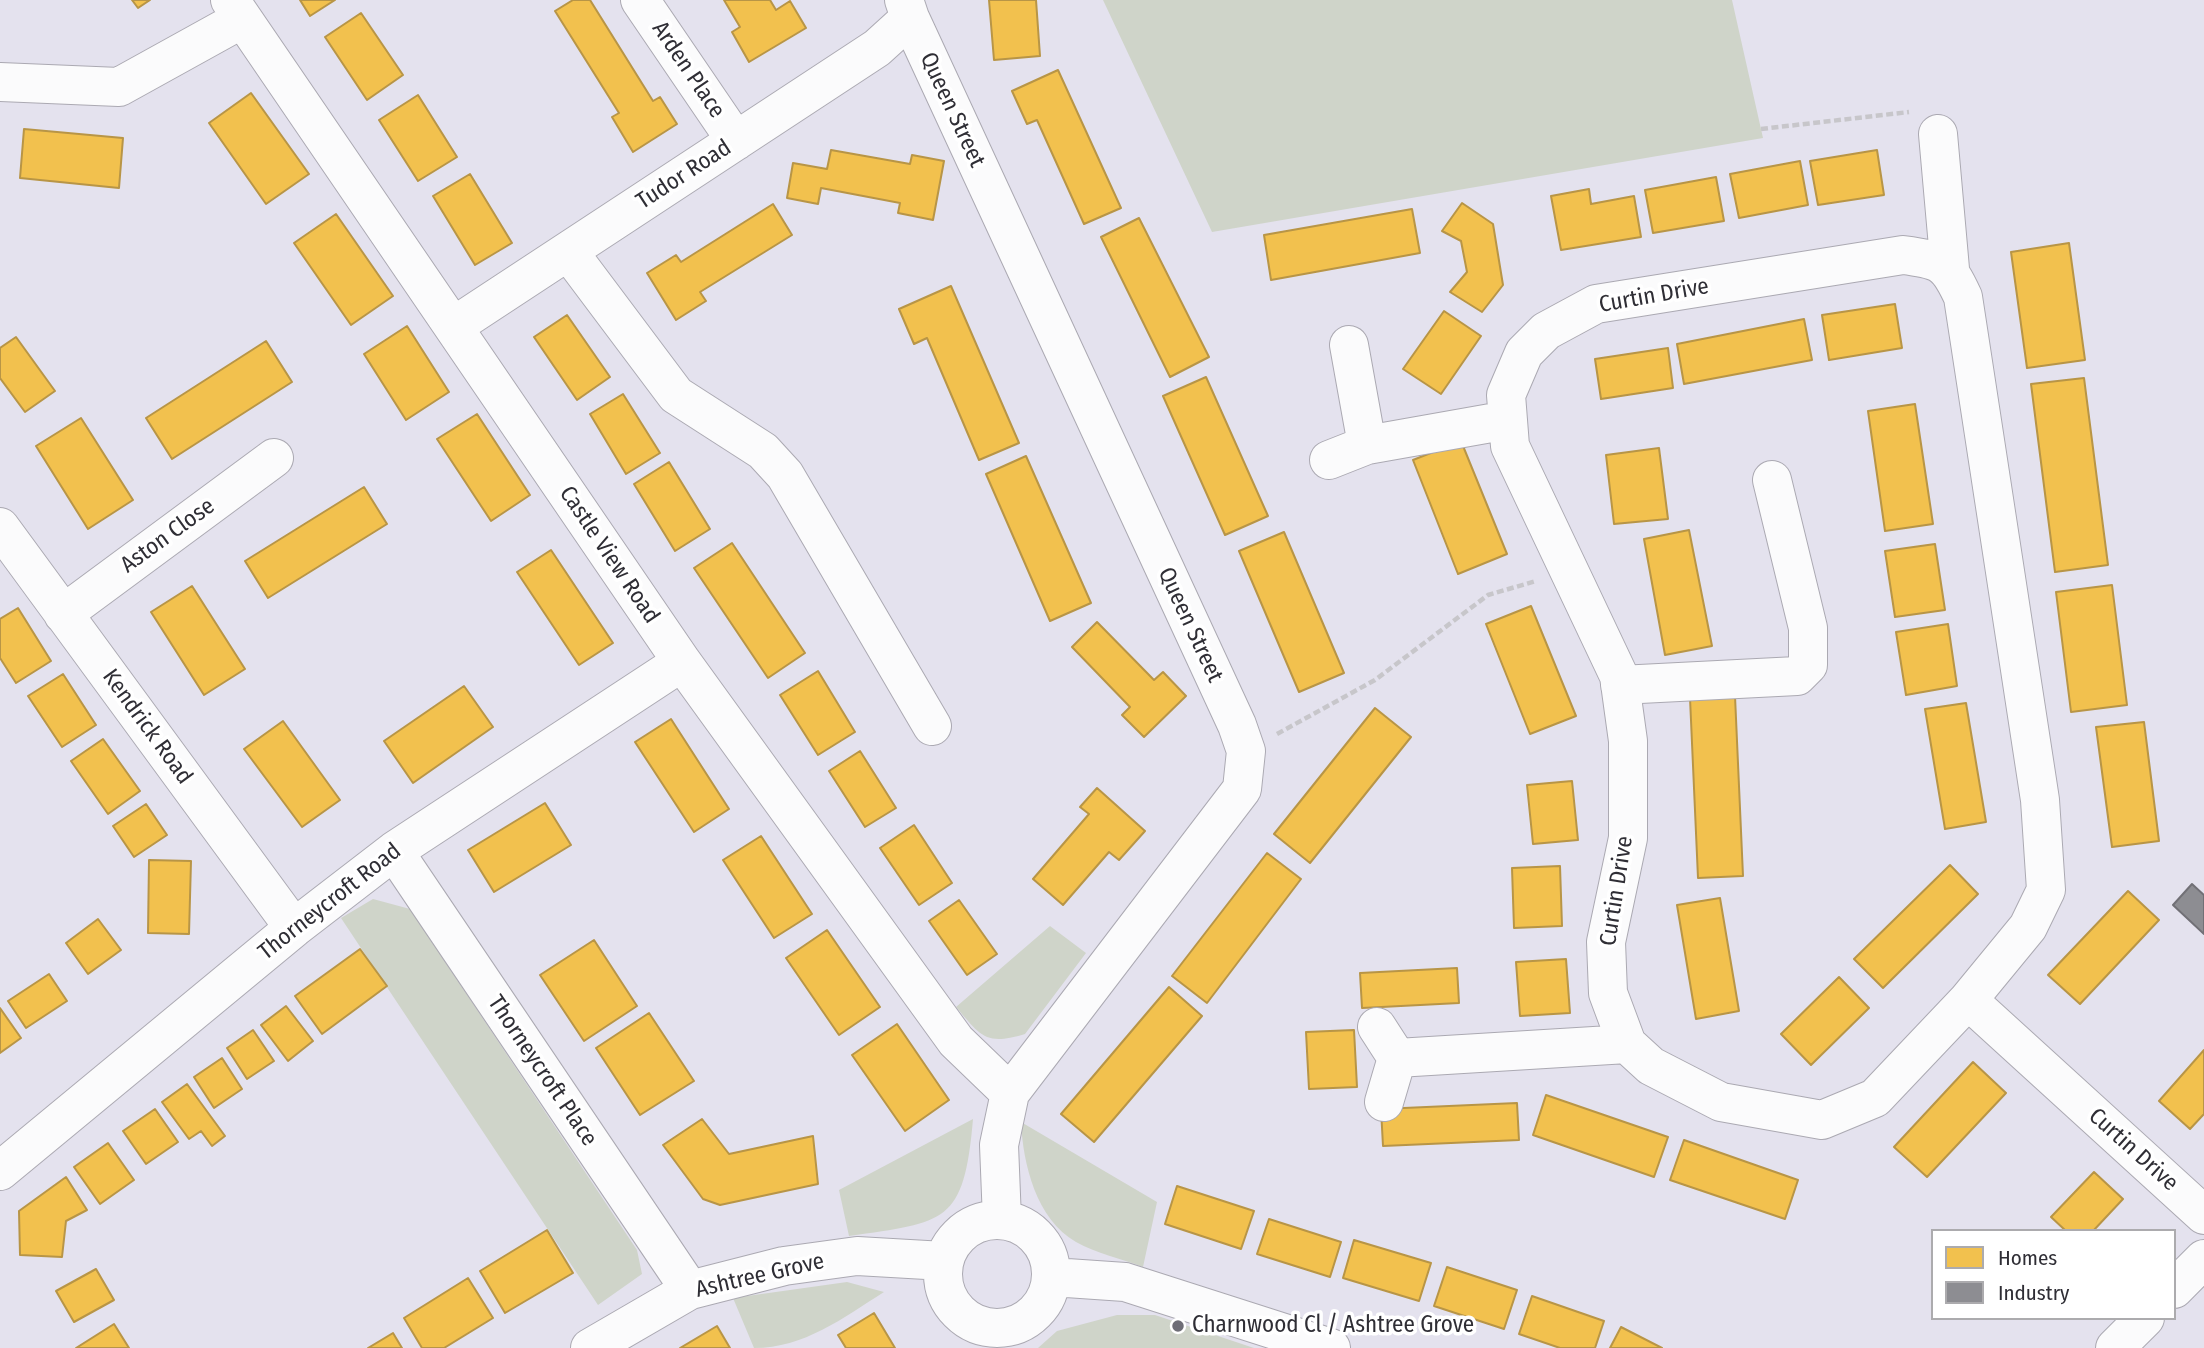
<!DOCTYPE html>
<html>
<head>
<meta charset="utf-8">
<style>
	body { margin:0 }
	#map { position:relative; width:2204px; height:1348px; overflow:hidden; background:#e4e2ee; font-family:"Fira Sans Condensed",sans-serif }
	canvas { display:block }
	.legend { position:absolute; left:1931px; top:1229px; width:245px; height:91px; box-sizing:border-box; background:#fff; border:2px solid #acabae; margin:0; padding:9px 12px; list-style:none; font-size:21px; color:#2f2e35 }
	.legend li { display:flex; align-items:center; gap:14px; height:35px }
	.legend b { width:35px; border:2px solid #acabae }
</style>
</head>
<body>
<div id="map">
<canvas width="2204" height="1348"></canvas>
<ul class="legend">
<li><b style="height:19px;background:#f2c14e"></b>Homes</li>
<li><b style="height:19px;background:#8d8d92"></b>Industry</li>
</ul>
</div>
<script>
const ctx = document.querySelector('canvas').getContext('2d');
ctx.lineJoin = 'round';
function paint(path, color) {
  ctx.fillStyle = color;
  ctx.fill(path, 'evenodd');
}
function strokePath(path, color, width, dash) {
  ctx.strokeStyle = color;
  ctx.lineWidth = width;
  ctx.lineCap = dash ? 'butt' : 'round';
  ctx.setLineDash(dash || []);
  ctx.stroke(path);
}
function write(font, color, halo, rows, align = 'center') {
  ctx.font = font + ' "Fira Sans Condensed",sans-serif';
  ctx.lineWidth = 7;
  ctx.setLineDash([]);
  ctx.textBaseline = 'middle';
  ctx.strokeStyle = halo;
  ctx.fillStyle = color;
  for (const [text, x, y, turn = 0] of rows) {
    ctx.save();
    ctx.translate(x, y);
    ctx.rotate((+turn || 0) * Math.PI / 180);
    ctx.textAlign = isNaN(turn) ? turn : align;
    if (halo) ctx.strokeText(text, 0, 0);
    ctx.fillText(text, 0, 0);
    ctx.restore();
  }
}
const green = new Path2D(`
	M1103 0H1732L1763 138 1212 232Z
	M373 899 410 909 637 1250 642 1274 598 1305 341 918Z
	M1050 926 1086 953 1025 1034C985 1046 981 1036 956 1007Z
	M973 1119C964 1224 946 1222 849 1236L839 1190Z
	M1021 1122 1157 1202 1143 1267C1122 1259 1096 1253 1076 1242 1036 1219 1023 1164 1021 1122Z
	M847 1282 884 1292C843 1318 804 1348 754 1348L733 1298Z
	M1117 1315H1155L1254 1348H1038L1057 1331Z`);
const homes = new Path2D(`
	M132 0H150L138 8Z
	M300 0H335L310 16Z
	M573 0H590L653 101 660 97 677 124 633 152 612 117 619 113 555 11Z
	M724 0H770L776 10 790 1 806 28 749 62 732 32 740 27Z
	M989 0H1036L1040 56 994 60Z
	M361 13 403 75 367 100 325 37Z
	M1058 70 1121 208 1084 224 1037 120 1027 124 1012 91Z
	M251 93 309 174 266 204 209 123Z
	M418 95 457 157 418 181 379 120Z
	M24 129 123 138 119 188 20 178Z
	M831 150 910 164 912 155 944 161 933 220 898 213 900 203 821 188 818 204 787 198 793 163 827 169Z
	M1877 150 1884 195 1818 205 1810 161Z
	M1800 161 1808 205 1739 218 1730 174Z
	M470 174 512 243 475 265 433 196Z
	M1716 177 1724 221 1653 233 1645 190Z
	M1589 189 1591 204 1634 196 1641 237 1561 250 1551 196Z
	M1462 203 1493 224 1503 285 1482 312 1450 292 1467 272 1461 241 1442 231Z
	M773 204 792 235 700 292 706 301 676 320 647 273 676 255 681 262Z
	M1412 209 1420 253 1271 280 1264 235Z
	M336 214 393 296 351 325 294 243Z
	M1139 218 1209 357 1170 377 1101 237Z
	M2069 243 2085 360 2027 368 2011 252Z
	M951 286 1019 443 979 460 927 338 914 344 899 309Z
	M1895 304 1902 348 1829 360 1822 315Z
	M1444 311 1481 336 1441 394 1403 369Z
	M567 315 610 377 577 400 534 337Z
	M1804 319 1812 360 1684 384 1677 344Z
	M407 326 449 392 406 420 364 354Z
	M16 337 55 391 25 412 0 378V348Z
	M266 341 292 382 172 459 146 418Z
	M1668 348 1673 388 1601 399 1595 359Z
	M1206 377 1268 516 1225 535 1163 396Z
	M2084 378 2108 565 2055 572 2031 384Z
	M623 394 660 453 626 474 590 414Z
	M1915 404 1933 524 1885 531 1868 411Z
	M477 414 530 495 491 521 437 439Z
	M81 418 133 500 88 529 36 446Z
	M1461 441 1507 554 1458 574 1413 460Z
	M1659 448 1668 519 1614 524 1606 455Z
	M1026 456 1091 603 1050 621 986 474Z
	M669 462 710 529 675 551 634 484Z
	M364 487 387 524 268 598 245 561Z
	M1689 530 1712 646 1665 655 1644 539Z
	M1284 532 1344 673 1299 692 1239 551Z
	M732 543 805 653 768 678 694 568Z
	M1935 544 1945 610 1895 617 1885 551Z
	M551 550 613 643 579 665 517 572Z
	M2112 585 2127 705 2071 712 2056 592Z
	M192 586 245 669 204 695 151 612Z
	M1531 606 1576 716 1530 734 1486 624Z
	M18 608 51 661 16 683 0 658V619Z
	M1097 622 1154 680 1163 672 1186 696 1144 737 1122 715 1130 707 1072 647Z
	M1948 624 1957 686 1906 695 1896 632Z
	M818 671 855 732 818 755 780 695Z
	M63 674 96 725 62 747 28 696Z
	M464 686 493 727 413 783 384 741Z
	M1735 696 1743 876 1698 878 1690 698Z
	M1966 703 1986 822 1945 829 1925 709Z
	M1375 708 1411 737 1310 863 1274 834Z
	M671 719 729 809 694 832 635 742Z
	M283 721 340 800 302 827 244 749Z
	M2144 722 2159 841 2112 847 2096 727Z
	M103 739 140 791 108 814 71 761Z
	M860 751 896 808 865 827 829 771Z
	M1572 781 1578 840 1533 844 1527 785Z
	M1097 788 1145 831 1119 860 1109 852 1063 905 1033 879 1089 814 1080 807Z
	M545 803 571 845 494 892 468 850Z
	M146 804 167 835 134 857 113 826Z
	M914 825 952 883 919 905 880 848Z
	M761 836 812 914 774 938 723 860Z
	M1267 853 1301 879 1207 1003 1172 976Z
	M149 860 191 861 189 934 148 933Z
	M1950 865 1978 894 1883 988 1854 959Z
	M1560 866 1562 926 1514 928 1512 868Z
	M2128 891 2159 920 2080 1004 2048 975Z
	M1720 898 1739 1011 1696 1019 1677 905Z
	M959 900 997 954 967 975 929 921Z
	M98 919 121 950 88 974 66 943Z
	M827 930 880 1007 839 1035 786 958Z
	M594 940 637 1006 584 1041 540 975Z
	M360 949 387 986 322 1034 295 996Z
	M1566 959 1570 1013 1520 1016 1516 962Z
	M1457 968 1459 1003 1362 1008 1360 973Z
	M49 974 67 1001 26 1028 8 1001Z
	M1839 977 1869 1008 1811 1065 1781 1034Z
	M1169 987 1202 1016 1094 1142 1061 1114Z
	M286 1006 313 1041 288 1061 261 1025Z
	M0 1008 21 1038 0 1053Z
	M649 1013 694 1081 640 1115 596 1048Z
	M897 1024 949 1100 905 1131 852 1055Z
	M253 1030 274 1061 247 1079 227 1048Z
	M1354 1030 1357 1087 1309 1089 1306 1032Z
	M2204 1050V1114L2190 1129 2159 1101Z
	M222 1058 242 1089 214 1108 194 1077Z
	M1973 1062 2006 1093 1927 1177 1894 1147Z
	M187 1084 225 1136 212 1146 201 1131 189 1139 162 1102Z
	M1546 1095 1668 1137 1654 1177 1533 1135Z
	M1517 1103 1519 1140 1383 1146 1381 1109Z
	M155 1109 178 1142 146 1164 123 1131Z
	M702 1119 729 1154 813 1136 818 1184 720 1205 703 1199 663 1145Z
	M1684 1140 1798 1180 1785 1219 1670 1180Z
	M108 1143 134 1180 100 1204 74 1167Z
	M2094 1172 2123 1199 2093 1231H2066L2051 1217Z
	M66 1177 87 1210 66 1221 62 1257 20 1255 19 1211Z
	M1177 1186 1254 1211 1241 1249 1165 1224Z
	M1269 1219 1341 1242 1330 1277 1257 1254Z
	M547 1230 573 1273 505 1313 480 1271Z
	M1354 1240 1431 1263 1419 1301 1343 1278Z
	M1447 1267 1517 1290 1504 1329 1434 1306Z
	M96 1269 114 1300 74 1322 56 1291Z
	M468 1278 493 1318 444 1348H422L404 1318Z
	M1532 1296 1604 1321 1595 1348H1560L1519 1334Z
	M874 1313 895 1348H846L838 1335Z
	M114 1324 129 1348H76Z
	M717 1326 730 1348H680Z
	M1621 1327 1662 1348H1610Z
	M393 1333 402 1348H368Z`);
const industry = new Path2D(`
	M2192 884 2204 895V934L2173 905Z`);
const path = new Path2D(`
	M1761 129 1909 112
	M1277 734 1375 680 1488 595 1536 581`);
const minor = new Path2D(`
	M230 0 682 662 956 1041 1010 1093
	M640 0 736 141
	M904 0 910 18 1237 725 1246 751 1242 789 1010 1093 999 1145 1002 1220
	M0 82 119 87 242 19
	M1938 134 1950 269
	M568 251 676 395 763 451 785 475 932 726
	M1903 255C1941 260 1947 262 1963 297L2040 800 2046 890 2028 927 1968 1000 1875 1098 1822 1120 1721 1102 1651 1066 1627 1044 1608 993 1606 942 1628 838V741L1619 676 1510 446 1506 395 1524 353 1546 331 1596 304Z
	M454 326 877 48 910 18
	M1349 345 1367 445
	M1329 460 1367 445 1508 420
	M0 527 294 928
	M63 614 274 458
	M1620 685 1797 676 1808 665V628L1772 480
	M394 851 690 1290
	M1968 1000 2204 1215
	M1377 1027 1397 1058 1384 1102
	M1397 1058 1627 1044
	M0 1171 294 928 394 851 682 662
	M943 1274a54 54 0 1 1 108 0a54 54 0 1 1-108 0Z
	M1052 1277 1125 1282 1331 1348
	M2174 1289 2204 1259
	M590 1348 690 1290 784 1266 857 1256 944 1261
	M2115 1348 2145 1318`);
const markers = [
	[1178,1326,7,"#6e6d76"]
];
const streetNames = [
	["Arden Place",688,70,56],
	["Queen Street",952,110,65],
	["Tudor Road",684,175,-33],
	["Curtin Drive",1654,296,-10],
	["Aston Close",168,536,-36],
	["Castle View Road",609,555,56],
	["Queen Street",1190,625,65],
	["Kendrick Road",147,727,54],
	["Curtin Drive",1617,891,-81],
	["Thorneycroft Road",330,902,-38],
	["Thorneycroft Place",542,1071,56],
	["Curtin Drive",2133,1150,42],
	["Ashtree Grove",760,1276,-13]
];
const poiNames = [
	["Charnwood Cl / Ashtree Grove",1192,1326]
];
paint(green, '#cfd4c9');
paint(homes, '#f2c14e');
strokePath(homes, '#b89546', 2);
paint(industry, '#8d8d92');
strokePath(industry, '#717076', 2);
strokePath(minor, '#aba9b2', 40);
strokePath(path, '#c7c6ca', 4.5, [7, 3.5]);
strokePath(minor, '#fbfbfc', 38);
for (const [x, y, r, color] of markers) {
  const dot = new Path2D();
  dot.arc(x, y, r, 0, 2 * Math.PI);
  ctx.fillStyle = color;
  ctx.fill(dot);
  strokePath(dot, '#fff', 2.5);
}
write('23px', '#2f2e35', '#fff', streetNames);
write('23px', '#2f2e35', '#fff', poiNames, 'left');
</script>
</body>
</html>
